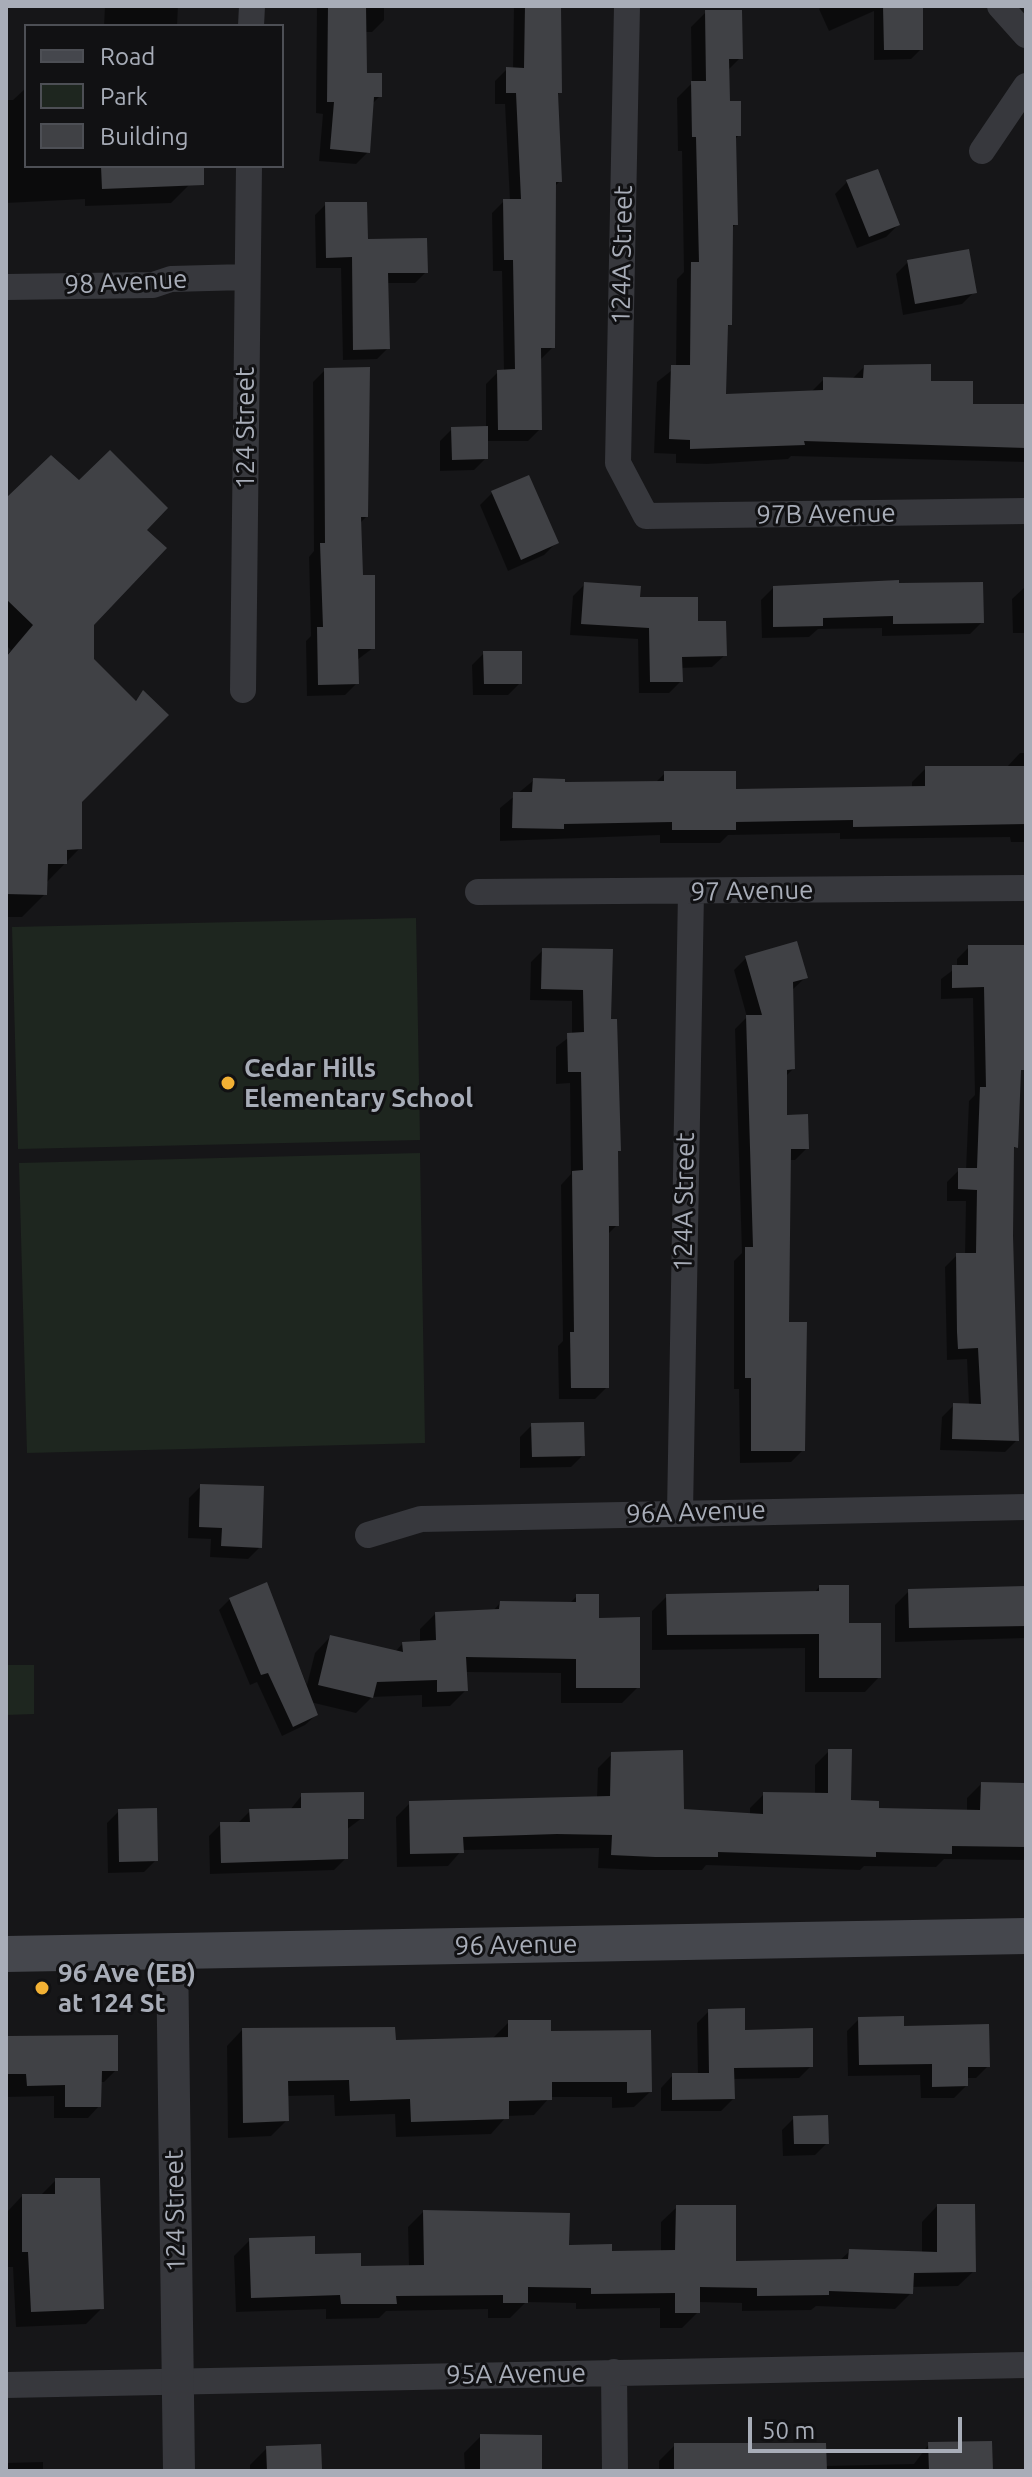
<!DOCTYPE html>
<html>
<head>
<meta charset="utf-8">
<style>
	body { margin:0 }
	#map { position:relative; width:1032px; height:2477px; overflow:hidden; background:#161618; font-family:Ubuntu,sans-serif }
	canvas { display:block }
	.frame { position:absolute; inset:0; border:8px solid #a8adb8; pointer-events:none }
	.legend { position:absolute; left:24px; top:24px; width:260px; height:144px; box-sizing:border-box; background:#111113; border:2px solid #4d4f55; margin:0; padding:10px 14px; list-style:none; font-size:24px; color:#a8adb8 }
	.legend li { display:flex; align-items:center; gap:16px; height:40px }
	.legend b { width:40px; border:2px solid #4d4f55 }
	.scale { position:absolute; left:748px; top:2417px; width:214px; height:36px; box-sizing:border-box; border:4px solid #a8adb8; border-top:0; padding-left:10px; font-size:24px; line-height:28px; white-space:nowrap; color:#a8adb8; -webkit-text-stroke:6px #111113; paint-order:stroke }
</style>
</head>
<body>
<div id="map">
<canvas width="1032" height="2477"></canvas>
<div class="frame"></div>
<ul class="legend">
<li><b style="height:10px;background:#45474d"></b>Road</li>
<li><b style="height:22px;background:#1e261f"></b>Park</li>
<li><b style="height:22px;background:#404145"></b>Building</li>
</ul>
<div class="scale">50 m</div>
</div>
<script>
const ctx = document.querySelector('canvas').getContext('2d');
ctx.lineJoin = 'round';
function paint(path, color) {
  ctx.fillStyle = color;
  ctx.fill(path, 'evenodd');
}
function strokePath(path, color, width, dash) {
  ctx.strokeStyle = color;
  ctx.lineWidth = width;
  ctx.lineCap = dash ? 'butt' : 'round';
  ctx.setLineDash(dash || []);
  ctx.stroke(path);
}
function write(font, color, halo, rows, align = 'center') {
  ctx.font = font + ' Ubuntu,sans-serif';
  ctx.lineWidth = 6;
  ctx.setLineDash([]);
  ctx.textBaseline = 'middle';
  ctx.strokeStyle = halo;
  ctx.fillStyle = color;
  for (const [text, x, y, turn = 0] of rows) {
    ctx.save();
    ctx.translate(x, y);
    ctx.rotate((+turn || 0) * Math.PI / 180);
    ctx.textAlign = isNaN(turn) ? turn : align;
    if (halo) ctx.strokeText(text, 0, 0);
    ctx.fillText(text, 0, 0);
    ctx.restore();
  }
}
const green = new Path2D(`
	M416 918 420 1140 18 1149 12 927Z
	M420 1153 425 1443 27 1453 19 1163Z
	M6 1665H34V1714L6 1715Z`);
const shadow = new Path2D(`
	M105 6H178L177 26H104Z
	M317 6H384V20L372 32H364L365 75 380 96 372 104 368 152 356 164 319 161 323 114 316 113Z
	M514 6H560V92L556 96 560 181 554 187 553 347 541 359 540 429 528 441H486V458L474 470 440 471V441L452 429 486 428V384L498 372 504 371 502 271H493L492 213 504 201H510L505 104H495V81L507 69H513Z
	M822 6H921V49L911 59 874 60V11L829 31 819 9Z
	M706 12 740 58 727 71 728 103 739 135 734 140 736 224 731 229 730 324 726 329 723 396 810 393 824 379 851 380 864 367 929 383 971 406H1026V462L791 456 788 459 707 464 676 463V454L654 453 657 382 676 367 677 279 684 272 682 151H678L677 98 692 83 691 27Z
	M26 88V166H188L189 185 171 203 85 206V199L6 203V100H13Z
	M847 182 898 225 886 237 857 248 835 194Z
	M326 204 366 241 426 272 415 283H387L388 348 377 359 343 360 341 268H316L315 215Z
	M908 262 974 292 962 304 903 315 896 274Z
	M325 370 366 517 359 524 361 577 373 648 357 660V683L345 695 307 696 306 641 311 636 309 557 314 551 313 382Z
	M528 477 556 543 544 555 508 571 480 505 492 493Z
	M79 482 145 530 92 624V660L134 702 143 693 80 801V848L46 883 45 894 22 917H6V656L11 650 6 645V501Z
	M585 584 638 599 696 623 725 655 712 667 680 668 681 681 669 693H639L638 639 570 635 573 596Z
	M1026 586V633H1013L1012 599Z
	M773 588 982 622 970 634 882 636V628L818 629 809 637 762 638 761 600Z
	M484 653 520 683 508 695H473L472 665Z
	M1020 753H1026V842H1011L1010 837 840 839V833L728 835 720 843H660V835L500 841V808L534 780 563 784 655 783 665 773 734 791 912 788V782L926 768 1007 767Z
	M969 947 1022 1069 1019 1073 1016 1147 1012 1150 1011 1236 1017 1440 1005 1452 940 1450 942 1417 954 1405H969L967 1359 947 1360 945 1267 957 1255H965L966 1201H947V1182L959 1170H966L969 1101 975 1095 973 998 941 999V979L957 967V959Z
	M543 950 611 951 609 1021 619 1150 616 1153 617 1225 607 1235V1387L595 1399H559L558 1346 563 1341 561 1185 571 1174 570 1083 556 1084V1047L572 1035V1001L530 1000 531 962Z
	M746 958 805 978 792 990 793 1069 785 1077V1117L807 1148 795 1160H789L787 1324 803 1450 791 1462 740 1463 739 1389H734V1261L742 1253 735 1029 747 1017 734 970Z
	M532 1425 583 1455 571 1467 520 1468V1437Z
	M201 1486 260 1547 248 1559 210 1557 211 1539 188 1538 189 1498Z
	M266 1585 307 1685 315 1653 330 1637 395 1652 403 1643H420V1629L435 1614 492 1612 500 1603 569 1604 577 1596 597 1620 638 1687 622 1703H561V1673L465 1672 466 1690 450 1706 422 1707V1695L372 1697 356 1713 310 1702 316 1715 305 1725 282 1736 257 1682 250 1685 219 1610 230 1599Z
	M819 1587 879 1677 865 1692H805V1648L652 1650V1611L667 1596 814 1593Z
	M1026 1587V1638L895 1642V1605L909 1591Z
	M829 1751 849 1802 876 1810 967 1812V1798L981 1784 1026 1796V1860L944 1859 936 1867 864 1866 860 1870 706 1865 702 1870H640L598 1868 599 1848 462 1850 448 1866 397 1867 396 1817 410 1803 597 1798 598 1768 612 1754 682 1811 750 1815V1808L764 1794 815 1795V1765Z
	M302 1795 362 1818 346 1830V1858L334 1870 210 1874 209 1836 221 1824 238 1823 250 1811 290 1810Z
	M119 1811 156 1860 144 1872 108 1873 107 1823Z
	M709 2011 743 2032 811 2066 799 2078 732 2079 733 2099 721 2111H661V2088L673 2075H698L697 2023Z
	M859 2019 902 2029 988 2066 976 2078H966V2086L954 2098H921L920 2075 848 2076 847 2031Z
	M509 2022 549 2033 650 2092 634 2107 612 2108V2097H550L534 2115 507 2116 491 2134 396 2137 395 2114 335 2116 334 2095 286 2096 287 2120 271 2136 228 2138 227 2046 242 2030 394 2042 493 2038Z
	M6 2039 116 2070 104 2082H99V2106L88 2118H54V2096L6 2097Z
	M794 2118 827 2143 815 2155 783 2156 782 2130Z
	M56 2180 102 2308 86 2324 16 2327 13 2267H7V2212L22 2196H40Z
	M937 2206 974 2271 958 2286 911 2287V2293L895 2309 816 2306 811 2310 742 2311V2303L698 2302V2312L682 2328H660V2308L576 2309V2303L526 2302 510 2318H488V2309L386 2311 379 2318 326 2319V2309L236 2312 234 2256 250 2240 359 2268 409 2267 408 2227 423 2212 568 2215 567 2247 610 2253H661V2222L677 2207 734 2263 839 2261 850 2251 922 2254V2222Z
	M481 2436 541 2471H465L464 2453Z
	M929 2444 991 2471H659V2461L675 2445 824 2466 914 2464Z
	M267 2448 320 2468 250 2471V2465Z
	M43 2462V2471H6V2463Z`);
const building = new Path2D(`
	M328 6H366L367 73H382V97H374L370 153 330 149 334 102H327Z
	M525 6H561L562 93H558L562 182H556L555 348H541L542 430H498L497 370 515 369 513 260H504L503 199H521L516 93H506V67L524 68Z
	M883 6H923V50H884Z
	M705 10H742L743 59H729L730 101H741V136H736L738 225H733L732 325H728L726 394 823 390V377L863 378 864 365 931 364V381H973V404H1026V448L804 441 805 445 690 449V440L669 439 671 365H690L691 262H699L696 137H692L691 81H706Z
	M101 166H204V185L102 189Z
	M878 169 900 225 869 237 846 180Z
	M325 202H367L368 239 427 238 428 273H388L390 349 353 350 352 257 326 258Z
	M969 249 977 293 915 304 907 260Z
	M370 367 368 517H361L363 575H375V649H358L359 684 318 685 317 627H323L320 543H325L324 368Z
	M488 426V459L452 460 451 427Z
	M110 450 168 508 147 530 167 548 94 625V659L136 701 143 690 169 715 82 802V849L67 850V864H48L47 895 6 894V657L33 625 6 599V498L51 455 79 480Z
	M529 475 559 543 521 560 491 491Z
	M899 580V583L983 582 984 623 893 624V616L823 618V626L773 627V586Z
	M584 582 641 586 640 597H698V621H726L727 656 682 657 683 682H650L649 628 581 624Z
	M483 651H522V684H484Z
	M925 766H1026V824L853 827V820L736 822V830H672V822L564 824V829L512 828 513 792H532L533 778 565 779V782L664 781V771H736V789L925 786Z
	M797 941 808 978 793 982 795 1069 787 1070V1115L808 1114 809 1149H791L789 1322H807L805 1451H751V1378H745V1247H753L746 1015H762L745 956Z
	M968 945H1025L1024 1070H1021L1018 1148 1014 1147 1013 1236 1019 1441 952 1439 953 1403 981 1404 978 1348 958 1349 957 1332 956 1253H976L977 1190 958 1189V1168H977L980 1087H986L984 987 952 988V965H968Z
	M542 948 613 949 611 1019H617L621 1151H618L619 1226H609V1388H571L570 1332H574L572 1171 583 1170 581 1072H568L567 1033 584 1032 583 990 541 989Z
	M584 1422 585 1456 532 1457 531 1423Z
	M200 1484 264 1486 262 1548 221 1546 222 1528 199 1527Z
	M267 1582 318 1715 293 1727 268 1673 261 1675 229 1598Z
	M819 1585H849V1623H881V1678H819V1634L667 1635 666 1594 819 1591Z
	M1026 1586V1626L909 1628 908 1589Z
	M576 1594H599V1618L640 1617V1688H576V1659L466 1657 468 1691 437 1692V1680L377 1682 373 1698 318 1685 330 1635 403 1652 402 1642 436 1640 435 1612 499 1609 500 1601 576 1602Z
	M828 1749H852L851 1800 879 1801V1808L980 1810 981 1782 1024 1783 1026 1847 952 1846V1854L876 1852V1857L718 1852V1857H655L611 1855 612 1835 557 1834 463 1837 464 1853 410 1854 409 1801 610 1796 611 1752 683 1750 684 1809 763 1814V1792L828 1793Z
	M364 1792V1819H348V1859L221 1863 220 1822H250L249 1809 301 1808V1793Z
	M157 1808 158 1861 119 1862 118 1809Z
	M745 2008V2030L813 2028V2067L734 2068 735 2099 672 2100V2073H709L708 2009Z
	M904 2016V2026L989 2024 990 2067H968V2086L932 2087V2064L859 2065 858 2017Z
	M508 2020H551V2031L651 2030 652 2092 627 2093V2082H552V2100L509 2101V2119L411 2122 410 2099 350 2101 349 2080 288 2081 289 2121 243 2123 242 2028 395 2027 396 2040 508 2037Z
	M118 2035V2071H102L101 2107H65V2085L27 2086 26 2074H6V2036Z
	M828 2115 829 2144H794L793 2116Z
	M55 2178H100L104 2309 31 2312 28 2252H22V2194H55Z
	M937 2204H975L976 2272 914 2273 913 2294 829 2291V2295L757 2296V2288L700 2287V2313H675V2293L591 2294V2288L528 2287V2303H503V2295L396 2296 397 2304H341L340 2295 251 2298 249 2238 315 2236V2254L361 2253V2266L424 2265 423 2210 570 2213 569 2245 612 2244V2251L675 2250 676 2205H736V2261L848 2259 849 2249 937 2252Z
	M480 2434 542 2435V2471H480Z
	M992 2441 993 2471H929L928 2442Z
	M674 2443H826L827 2471H674Z
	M321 2444 322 2469 267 2471 266 2446Z`);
const minor = new Path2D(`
	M627 6 618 463 646 516 1026 511
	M1000 6 1026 35
	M251 26 252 6
	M982 151 1026 86
	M6 287 153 285 171 279 246 277
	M243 690 249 166
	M478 892 1026 888
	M680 1512 691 892
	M368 1535 421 1519 1026 1507
	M614 2372 615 2471
	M6 2385 1026 2365`);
const tertiary = new Path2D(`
	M172 1951 179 2471`);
const secondary = new Path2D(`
	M6 1954 1026 1936`);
const markers = [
	[228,1083,8,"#f2b134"],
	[42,1988,8,"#f2b134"]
];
const streetNames = [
	["124A Street",622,255,-89],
	["98 Avenue",126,282,-3],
	["124 Street",245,428,-90],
	["97B Avenue",826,514,-1],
	["97 Avenue",752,891,-1],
	["124A Street",684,1202,-89],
	["96A Avenue",696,1512,-2],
	["96 Avenue",516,1945,-1],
	["124 Street",175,2211,-91],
	["95A Avenue",516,2374,-1]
];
const poiNames = [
	["Cedar Hills",244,1068],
	["Elementary School",244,1098],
	["96 Ave (EB)",58,1973],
	["at 124 St",58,2003]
];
paint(green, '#1e261f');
paint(shadow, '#0007');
paint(building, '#404145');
strokePath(minor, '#37383d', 26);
strokePath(tertiary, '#37383d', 32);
strokePath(secondary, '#45474d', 36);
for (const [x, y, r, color] of markers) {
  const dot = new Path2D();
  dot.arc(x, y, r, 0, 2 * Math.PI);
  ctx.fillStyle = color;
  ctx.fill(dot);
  strokePath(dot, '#111113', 3);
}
write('26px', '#a8adb8', '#111113', streetNames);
write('bold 26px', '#a8adb8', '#111113', poiNames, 'left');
</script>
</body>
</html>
